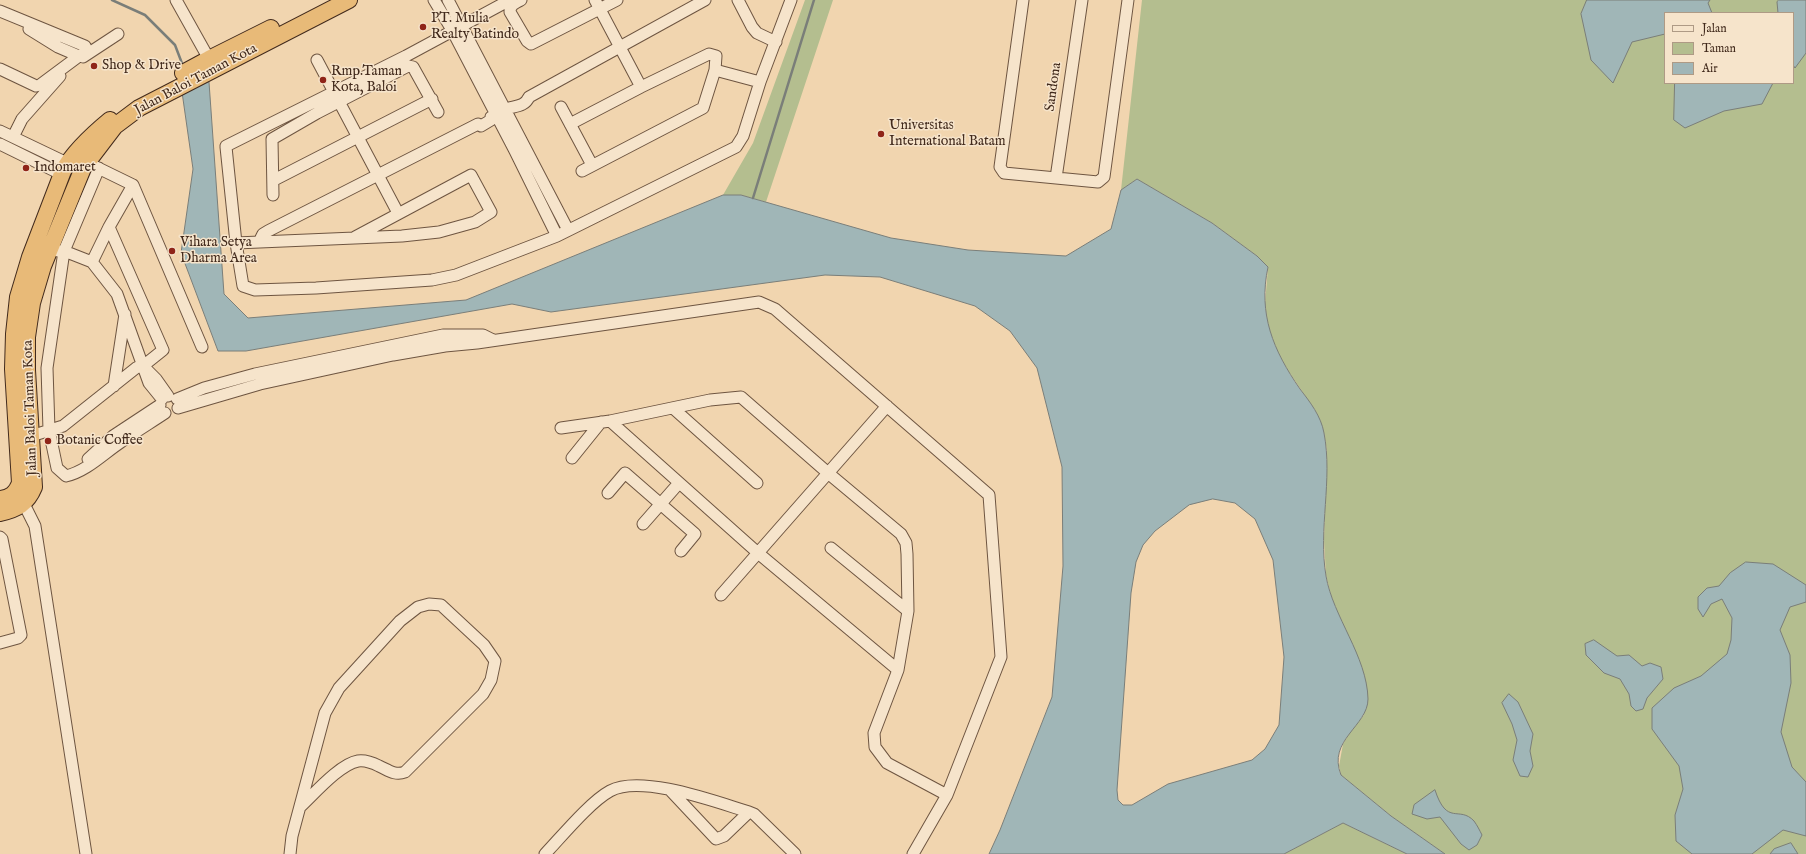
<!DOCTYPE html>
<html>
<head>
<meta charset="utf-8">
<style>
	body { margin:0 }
	#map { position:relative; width:1806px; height:854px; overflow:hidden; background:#f1d5af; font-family:"IM FELL English",serif }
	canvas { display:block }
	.legend { position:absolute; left:1664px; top:12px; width:130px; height:72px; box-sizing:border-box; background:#f6e4cb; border:1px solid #ae9a85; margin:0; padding:5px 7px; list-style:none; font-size:12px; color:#422a1c }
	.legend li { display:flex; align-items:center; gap:8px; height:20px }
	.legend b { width:20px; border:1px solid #ae9a85 }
</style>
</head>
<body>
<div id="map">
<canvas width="1806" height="854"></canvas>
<ul class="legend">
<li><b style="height:5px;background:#f6e4cb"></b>Jalan</li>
<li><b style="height:11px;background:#b4be8f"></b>Taman</li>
<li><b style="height:11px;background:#a0b6b7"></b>Air</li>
</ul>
</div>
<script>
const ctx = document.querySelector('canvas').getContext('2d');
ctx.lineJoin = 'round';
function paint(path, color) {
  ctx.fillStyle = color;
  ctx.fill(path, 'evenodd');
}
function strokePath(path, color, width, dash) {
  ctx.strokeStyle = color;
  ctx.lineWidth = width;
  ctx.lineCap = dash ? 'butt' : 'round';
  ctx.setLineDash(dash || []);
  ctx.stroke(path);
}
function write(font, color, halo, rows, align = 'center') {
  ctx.font = font + ' "IM FELL English",serif';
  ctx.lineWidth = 3;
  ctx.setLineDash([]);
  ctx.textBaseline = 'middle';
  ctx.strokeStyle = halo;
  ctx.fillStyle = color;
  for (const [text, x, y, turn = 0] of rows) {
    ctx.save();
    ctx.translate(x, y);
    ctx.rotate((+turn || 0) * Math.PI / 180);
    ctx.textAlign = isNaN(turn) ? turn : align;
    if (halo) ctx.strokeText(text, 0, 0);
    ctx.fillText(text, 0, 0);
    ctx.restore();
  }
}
const green = new Path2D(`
	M805 0H833L766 202 741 195H723L753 143Z
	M1142 0H1806V854H1445L1391 816 1341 775 1339 766 1343 744 1351 730 1364 715 1365 682 1331 596 1326 575 1324 540 1327 451 1324 433 1316 412 1287 369 1277 351 1268 327 1265 304 1268 267 1257 256 1212 223 1137 179 1121 190ZM1665 13H1793V83H1665Z
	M1343 823 1407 854H1284Z`);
const water = new Path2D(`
	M1587 0H1710L1708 3 1712 13H1665V34L1632 42 1613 83 1591 60 1581 14Z
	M1779 0H1806V53L1795 68 1793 65V13H1778L1777 2Z
	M209 82 224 294 248 318 466 300 723 195H741L891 238 968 250 1066 256 1111 229 1121 190 1137 179 1212 223 1257 256 1268 267C1258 314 1273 350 1300 389 1310 402 1321 416 1324 433 1333 480 1318 529 1326 576 1333 617 1367 656 1368 699 1368 726 1327 740 1341 775L1391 816 1445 854H1407L1343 823 1284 854H989L1000 830 1052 697 1063 566 1062 467 1037 368 1010 331 975 306 880 277 825 275 551 312 512 304 246 351H218L181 253 193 169 182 92 200 83ZM1213 499 1235 503 1255 519 1273 560 1284 657 1279 725 1265 749 1252 760 1168 784 1132 805H1123L1118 800 1117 790 1131 593 1136 562 1143 545 1155 531 1189 505Z
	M1675 83H1773L1762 104 1724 111 1685 128 1674 120Z
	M1746 562 1773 564 1806 585V602L1790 607 1780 630 1790 655 1791 683 1781 732 1792 767 1806 782V836L1783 830 1752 854H1692L1676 841 1675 815 1683 789 1679 766 1652 729V708L1674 688 1701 676 1727 654 1731 640 1732 618 1722 599 1711 604 1703 617 1698 609V597L1707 588 1719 586 1730 573Z
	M1594 640 1617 656 1629 655 1642 666 1650 663 1661 667 1663 679 1647 698 1643 709 1636 711 1631 706 1629 694 1620 679 1604 673 1586 655 1585 644Z
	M1509 694 1518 702 1533 734 1530 751 1533 766 1528 777 1520 776 1513 760 1517 740 1512 724 1502 703Z
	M1435 790C1447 827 1459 805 1474 821 1477 825 1480 831 1482 835L1477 845 1469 850 1461 844 1440 817 1427 819 1412 814 1414 805Z
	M1791 843 1798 854H1770L1774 849Z`);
const stream = new Path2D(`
	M112 0 145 15 175 45 183 66
	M753 198 814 0`);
const minor = new Path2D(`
	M176 0 209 59
	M434 0 452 30 515 151 557 236
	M448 0 568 230
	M521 0C515 3 510 5 510 12L527 41 531 44 617 0
	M595 0 641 87
	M738 0 752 27 757 33 776 42
	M1023 0 1000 167 1004 173 1098 182 1104 177 1128 0
	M0 11 85 46 87 50 85 53 79 56 40 85 36 86 0 69
	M29 29 58 47 79 56
	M83 57 118 34
	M317 60 398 213
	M715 70 760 82
	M561 107 592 165
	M570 124 641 87 709 54 716 56 715 70 703 108 582 171
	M0 131 67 163
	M13 137 22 119 60 76
	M0 144 61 174
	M226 146 406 56 510 0
	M226 147 236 243 243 286 255 290 316 288 432 280 456 275 557 236 736 147 743 136 760 82 791 0
	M92 165 133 185 202 347
	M99 168 64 251 47 368 49 430 57 468 66 476C87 471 103 454 121 442 135 432 150 423 165 413
	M1056 178 1082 0
	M274 180 432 99
	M273 195 272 139 317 113 408 66 413 67 438 112
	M259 242 263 234 268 231 478 124 481 126 491 120V117C497 114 503 110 509 108 517 106 525 106 529 97L705 0
	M236 243 402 236 439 232 475 222 491 212 471 175 355 237
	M58 251H64L92 262 117 294 149 383 162 399
	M92 262 109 227 133 185
	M144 367 156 379 168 396
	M114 386 125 314
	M177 399 204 388 255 374 443 335H483L493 340
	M178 408 260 384 393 355 445 346 477 343 759 302 775 309 989 495 1001 657 947 795 913 854
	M674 409 757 483
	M610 421 758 553 898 670
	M561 428 610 421 710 400 741 397 828 473 901 534 906 543 907 554 908 611 898 670 874 733 875 747 887 763 947 795
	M31 436 63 426 136 368 148 362 163 350 109 227
	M572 458 601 422
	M88 459 113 436 160 405
	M608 493 625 473 695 534 681 551
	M24 504 35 526 86 854
	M643 524 679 483
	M0 537 2 539 21 635 18 638 0 643
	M831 548 908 611
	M721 595 887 406
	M670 790 716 839 724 836 749 812
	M290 854 292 836 325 713 339 688 400 621 418 607 429 604 441 605 484 645 495 661 491 680 483 694 405 772C395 776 388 770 379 766 373 763 365 760 358 761 340 764 314 794 300 807
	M545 854C562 836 590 802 610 791 641 774 716 802 749 812L754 814 795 854`);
const highway = new Path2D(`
	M183 73 209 59 271 28
	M0 499C11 498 16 493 20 483L13 369 14 334 18 297 30 257 63 171C74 151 93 134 110 120
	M0 513C17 509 27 504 34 487L27 370V337L32 303 43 266 83 168 115 126 139 108 349 0`);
const markers = [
	[423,27,4,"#8f2418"],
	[94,66,4,"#8f2418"],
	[323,80,4,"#8f2418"],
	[881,134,4,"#8f2418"],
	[26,168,4,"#8f2418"],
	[172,251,4,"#8f2418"],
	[48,441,4,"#8f2418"]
];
const poiNames = [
	["PT. Mulia",431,19],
	["Realty Batindo",431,35],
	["Shop & Drive",102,66],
	["Rmp.Taman",331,72],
	["Kota, Baloi",331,88],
	["Universitas",889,126],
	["International Batam",889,142],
	["Indomaret",34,168],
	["Vihara Setya",180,243],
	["Dharma Area",180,259],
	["Botanic Coffee",56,441]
];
const streetNames = [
	["Jalan Baloi Taman Kota",196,80,-28],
	["Sandona",1054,87,-82],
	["Jalan Baloi Taman Kota",31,408,-92]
];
paint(green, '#b4be8f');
paint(water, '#a0b6b7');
strokePath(water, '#7a7e79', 1);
strokePath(stream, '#7a7e79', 2.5);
strokePath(minor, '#6e5541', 13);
strokePath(highway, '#422a1c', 18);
strokePath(minor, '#f6e4cb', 11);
strokePath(highway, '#e8ba78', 16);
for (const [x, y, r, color] of markers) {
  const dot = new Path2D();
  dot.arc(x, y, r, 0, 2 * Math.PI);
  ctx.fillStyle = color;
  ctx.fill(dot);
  strokePath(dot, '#f6e4cb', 1.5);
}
write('14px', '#422a1c', '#f6e4cb', poiNames, 'left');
write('14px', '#422a1c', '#f6e4cb', streetNames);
</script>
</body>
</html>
